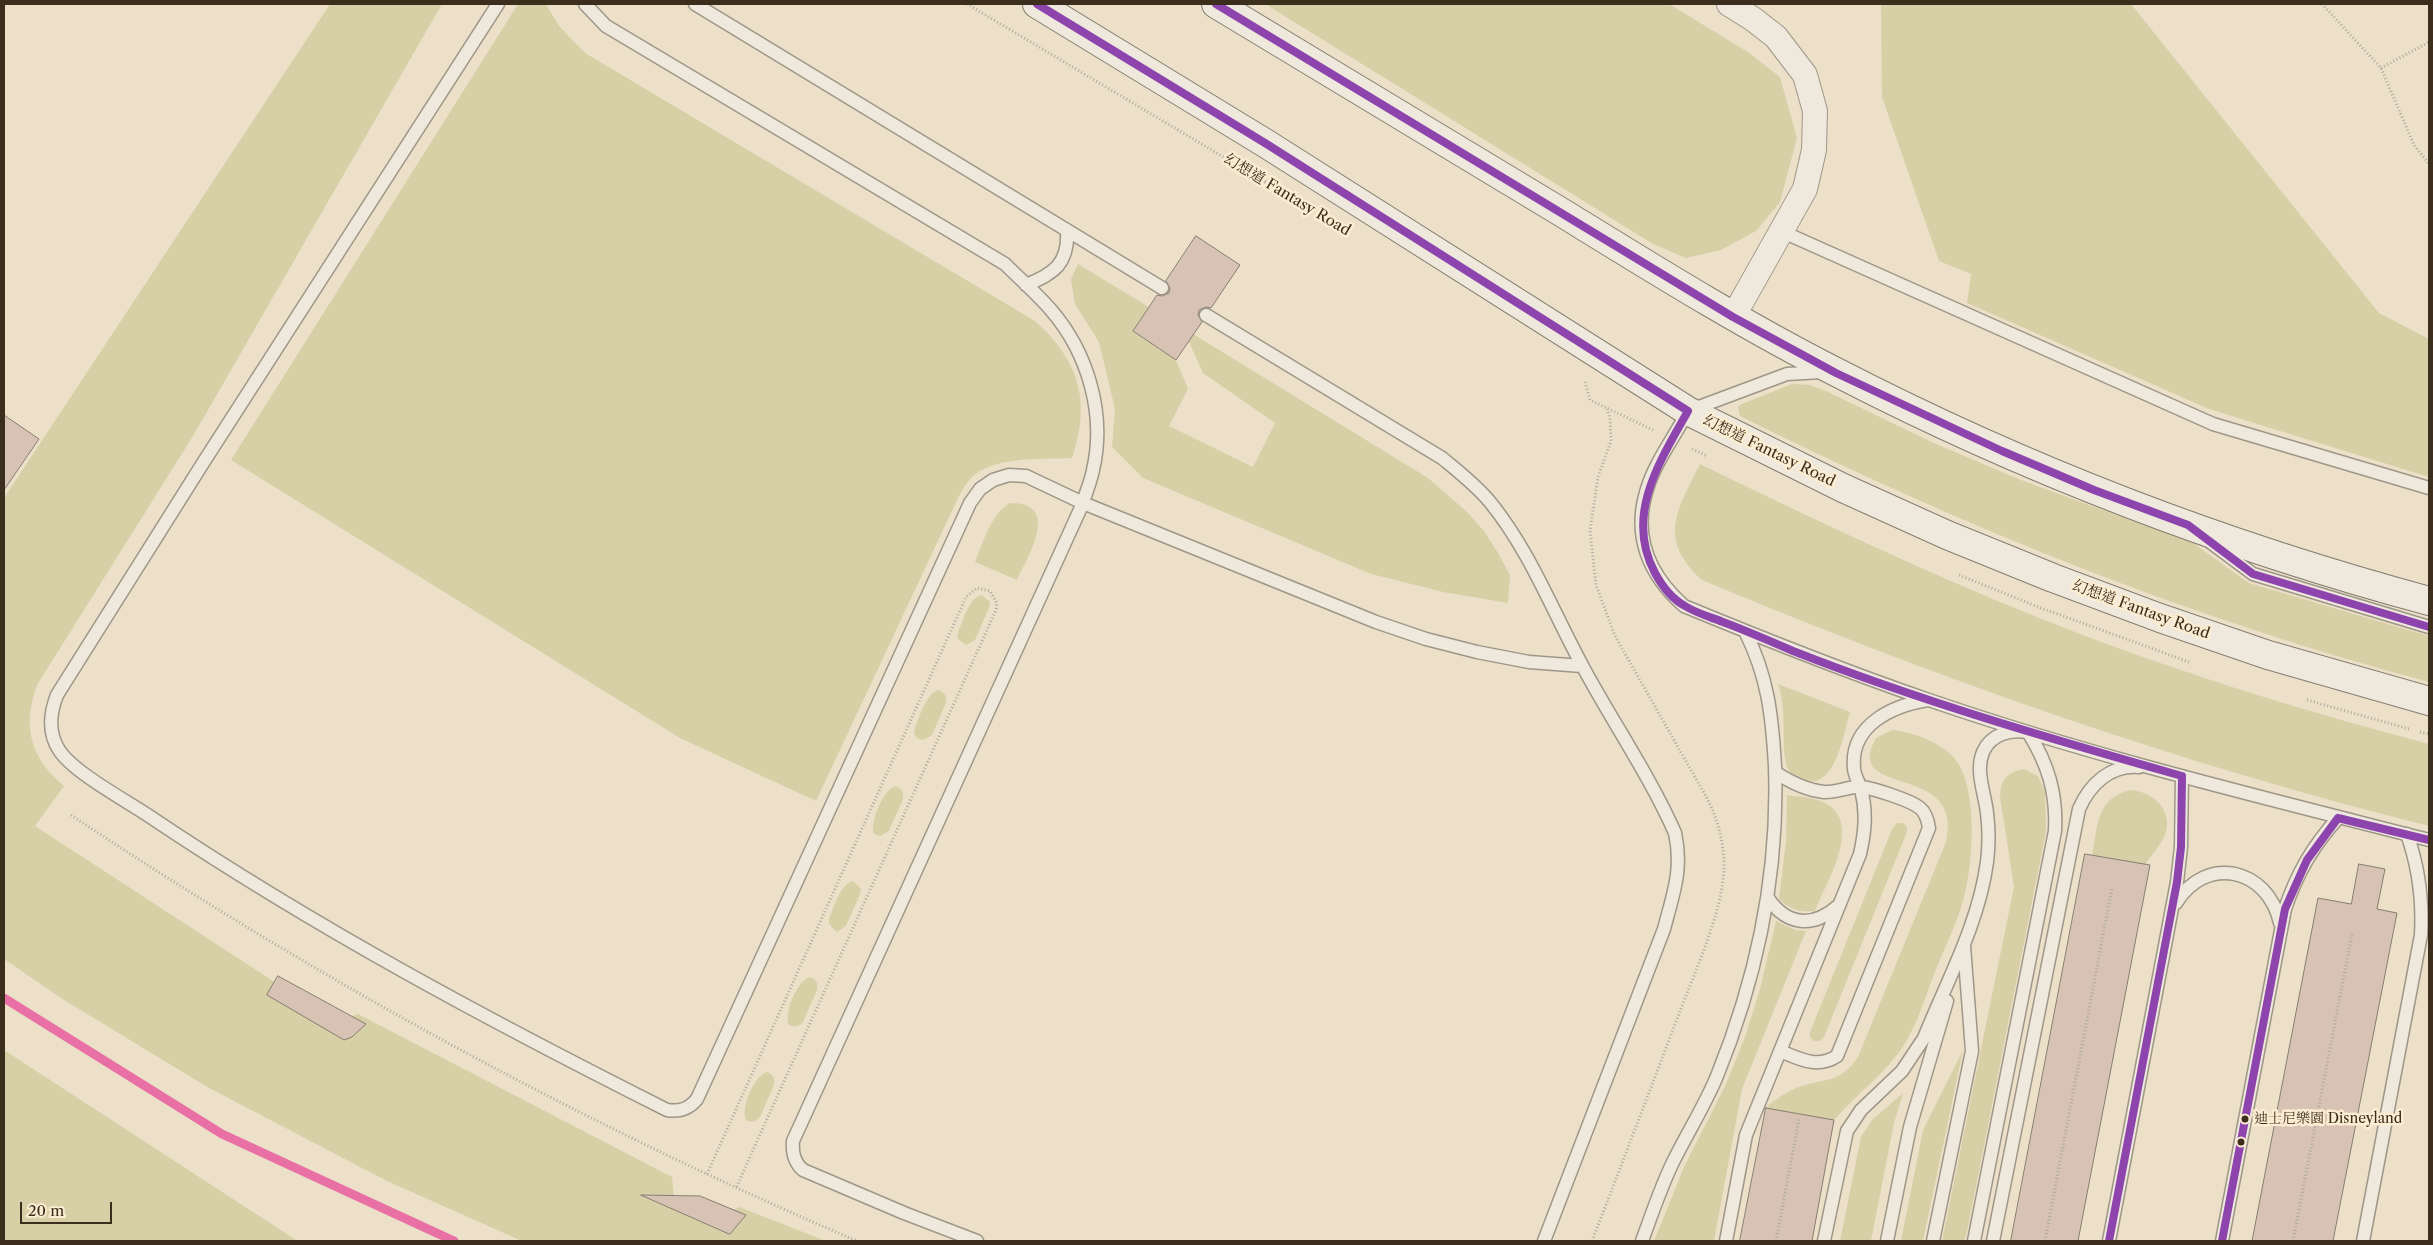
<!DOCTYPE html>
<html>
<head>
<meta charset="utf-8">
<style>
	body { margin:0 }
	#map { position:relative; width:2433px; height:1245px; overflow:hidden; background:#ece0c9; font-family:"Libre Caslon Text",serif }
	canvas { display:block }
	.frame { position:absolute; inset:0; border:5px solid #3b2e1d; pointer-events:none }
	.scale { position:absolute; left:20px; top:1202px; width:92px; height:22px; box-sizing:border-box; border:2px solid #3b2e1d; border-top:0; padding-left:6px; font-size:15px; line-height:18px; white-space:nowrap; color:#3b2e1d; -webkit-text-stroke:4px #fcedd2; paint-order:stroke }
</style>
</head>
<body>
<div id="map">
<canvas width="2433" height="1245"></canvas>
<div class="frame"></div>
<div class="scale">20 m</div>
</div>
<script>
const ctx = document.querySelector('canvas').getContext('2d');
ctx.lineJoin = 'round';
function paint(path, color) {
  ctx.fillStyle = color;
  ctx.fill(path, 'evenodd');
}
function strokePath(path, color, width, dash) {
  ctx.strokeStyle = color;
  ctx.lineWidth = width;
  ctx.lineCap = dash ? 'butt' : 'round';
  ctx.setLineDash(dash || []);
  ctx.stroke(path);
}
function write(font, color, halo, rows, align = 'center') {
  ctx.font = font + ' "Libre Caslon Text","Noto Serif TC",serif';
  ctx.lineWidth = 5;
  ctx.setLineDash([]);
  ctx.textBaseline = 'middle';
  ctx.strokeStyle = halo;
  ctx.fillStyle = color;
  for (const [text, x, y, turn = 0] of rows) {
    ctx.save();
    ctx.translate(x, y);
    ctx.rotate((+turn || 0) * Math.PI / 180);
    ctx.textAlign = isNaN(turn) ? turn : align;
    if (halo) ctx.strokeText(text, 0, 0);
    ctx.fillText(text, 0, 0);
    ctx.restore();
  }
}
const green = new Path2D(`
	M330 4H442L193 436 37 685C22 726 30 758 64 786L35 826 290 992 334 1024 358 1014 672 1177 674 1197 720 1218 739 1207 826 1241H522L387 1181 209 1088 64 1000 4 959V498Z
	M518 4H546L559 26 585 53 1035 321C1080 361 1091 402 1072 458 1041 460 993 455 970 479 966 484 962 490 959 496L816 801 680 738 231 460Z
	M1265 4H1669L1748 52 1780 77 1797 138 1780 202 1756 231 1721 250 1686 258 1653 244Z
	M1881 4H2131L2379 313 2429 339V477L2209 409 1967 303 1971 274 1939 261 1882 97Z
	M1078 264 1149 307 1133 331 1176 360 1188 389 1169 426 1253 467 1275 423 1203 373 1189 342 1193 334 1428 478 1467 512 1484 531 1498 553 1510 575 1508 603 1443 592 1371 574 1143 478 1112 447 1115 409 1099 342 1075 304 1071 279Z
	M1792 384 1810 385 1828 392 1936 444 2021 480 2193 543 2249 583 2429 636V682C2190 619 1961 526 1740 416L1738 407 1742 404Z
	M1700 464C1811 518 1922 571 2037 617 2164 668 2296 709 2429 744V826C2180 764 1939 679 1702 580 1657 539 1677 510 1700 464Z
	M1010 503C1062 503 1028 556 1017 580L975 562C984 541 990 515 1010 503Z
	M982 595 990 602 989 608 975 640 966 645 957 638 958 632C963 621 969 597 982 595Z
	M1778 684 1850 712C1843 735 1836 792 1801 780 1794 778 1788 771 1786 764 1781 738 1787 710 1778 684Z
	M939 690C945 693 947 696 946 703L932 735 923 740 917 738 914 733 915 727C920 716 926 693 939 690Z
	M1892 730C1914 732 1946 744 1958 763 1978 795 1973 866 1963 901 1956 925 1944 949 1935 972 1925 997 1917 1026 1902 1048 1883 1076 1855 1095 1834 1120L1765 1108C1776 1099 1787 1091 1802 1086 1828 1078 1841 1082 1858 1057L1946 842C1965 760 1841 800 1876 738Z
	M2024 769 2038 776 2045 791 2046 831 1967 1232 1964 1241H1942L2014 887 2000 797C2001 779 2006 773 2024 769Z
	M896 786C902 789 904 792 903 799L889 831 880 836 874 834C869 823 884 788 896 786Z
	M2131 790C2153 792 2174 810 2165 835 2161 845 2151 855 2145 865L2092 855C2098 825 2096 798 2131 790Z
	M1787 795C1800 797 1814 797 1825 803 1864 823 1826 883 1815 911 1800 913 1789 909 1779 899L1786 841Z
	M1897 823H1903L1907 827V832L1824 1037 1820 1041H1814L1810 1037V1032L1893 827Z
	M853 881 861 889 860 894 846 926 837 932 829 924V919C834 907 840 884 853 881Z
	M1776 921 1795 930 1806 931 1742 1089 1714 1241H1654L1684 1167 1726 1084 1745 1037 1760 989Z
	M810 977C817 979 818 983 817 990L803 1022C798 1027 795 1027 789 1025 783 1014 798 979 810 977Z
	M4 1050 293 1238 299 1241H4Z
	M1963 1050 1923 1241H1901L1923 1130Z
	M767 1072C774 1075 775 1078 774 1085L760 1117C755 1122 752 1123 746 1120 740 1109 755 1074 767 1072Z
	M1903 1093 1894 1123 1871 1241H1840L1861 1137 1872 1120Z`);
const building = new Path2D(`
	M1196 236 1240 265 1211 308 1206 307 1199 310 1198 315 1202 322 1176 360 1133 331 1157 295 1162 296 1169 293 1170 288 1166 281Z
	M4 415 39 439 4 490Z
	M2085 854 2150 865 2078 1241H2011Z
	M2359 864 2385 869 2377 909 2397 913 2333 1241H2252L2318 898 2351 904Z
	M278 976 366 1024 352 1037 344 1040 267 995Z
	M1766 1108 1834 1120 1812 1241H1740Z
	M641 1195 700 1196 746 1215 730 1234Z`);
const path = new Path2D(`
	M967 4 1292 198
	M2322 4 2381 68 2414 145 2429 164
	M2381 68 2429 42
	M1585 382 1590 400 1653 430
	M1692 449 1707 456
	M1959 575 2041 608 2189 662
	M2307 700 2409 729
	M2420 732 2429 734
	M71 815C320 981 582 1124 857 1241
	M707 1174 966 597 977 588 990 591 997 603 996 610 736 1188
	M1592 1241C1621 1166 1650 1090 1679 1014 1695 971 1723 912 1724 866 1724 842 1718 821 1708 800L1615 636 1596 585 1590 531 1598 477 1611 441 1610 419 1607 409
	M1776 1241 1799 1119
	M2045 1241 2112 888
	M2293 1241 2352 934`);
const lane = new Path2D(`
	M498 4 203 463 57 695C50 713 48 733 59 750 73 772 125 800 149 816 314 927 490 1021 667 1110 680 1112 689 1109 697 1099L970 503 980 489 993 480 1009 475 1026 476 1083 503 1376 622 1426 639 1477 652 1529 662 1582 666
	M585 4 606 26 1005 264C1020 279 1037 294 1051 310 1088 353 1106 414 1093 470 1091 481 1086 492 1083 503L793 1141C792 1153 794 1162 803 1170L904 1213 977 1241
	M695 4 1162 288
	M1783 232 2213 424 2429 488
	M1026 285C1054 274 1069 263 1067 231
	M1206 315 1442 458C1459 472 1476 485 1490 502 1530 551 1553 612 1583 667 1612 721 1651 778 1675 833 1683 870 1673 894 1664 929L1544 1241
	M1822 372 1787 374 1688 411C1675 436 1655 462 1647 489 1632 536 1649 575 1684 606 1764 639 1844 671 1926 699 2091 756 2261 797 2429 840
	M2210 542 2253 574 2429 627
	M1775 772C1790 782 1805 790 1824 792 1836 793 1853 785 1862 787 1875 789 1910 800 1920 808 1926 813 1928 821 1929 828L1837 1056C1817 1069 1800 1059 1780 1051
	M1768 898C1787 926 1813 928 1838 906
	M2176 903C2206 854 2268 868 2280 923
	M1642 1241C1652 1214 1661 1186 1674 1160 1688 1132 1705 1105 1717 1076 1757 977 1779 874 1775 766 1772 715 1768 677 1745 631
	M1726 1241 1746 1135 1860 854C1865 832 1867 812 1861 789 1859 782 1854 775 1854 768 1850 725 1892 706 1927 700
	M1824 1241 1847 1131 1861 1110 1902 1071 1924 1038C1947 981 1979 923 1987 862 1989 846 1989 829 1987 813 1985 794 1975 771 1983 752 1991 734 2010 729 2028 732 2048 764 2057 793 2055 831L1974 1241
	M1887 1241 1910 1127 1947 1001
	M1933 1241 1972 1051 1964 946
	M1993 1241 2079 809C2090 784 2110 765 2139 767
	M2109 1241 2177 882 2181 847 2182 776
	M2222 1241 2285 909C2297 873 2313 846 2338 818
	M2363 1241 2421 935C2423 899 2419 868 2407 834`);
const street = new Path2D(`
	M1729 4 1753 19 1776 37 1805 75 1815 111 1814 150 1805 189 1733 317`);
const secondary = new Path2D(`
	M1037 4 1265 143 1688 411 1843 488 1947 535 2053 578 2160 618 2268 655 2429 701
	M1216 4C1331 73 1446 143 1561 212 1652 268 1743 325 1838 373 2026 470 2225 546 2429 601`);
const bus1 = new Path2D(`
	M1037 4 1265 143 1688 411
	M1216 4 1733 317 1836 373 2002 451 2094 490 2188 525 2253 574 2429 627
	M1688 411C1660 461 1624 515 1655 573 1662 586 1672 599 1685 606 1696 613 1710 617 1723 622 1747 631 1770 641 1793 651 1920 701 2051 739 2182 776
	M2338 818 2429 840
	M2109 1241 2177 882 2181 847 2182 776
	M2222 1241 2285 909 2307 860 2338 818`);
const metro1 = new Path2D(`
	M4 998 222 1134 454 1241`);
const markers = [
	[2245,1119,4.5,"#3b2e1d"],
	[2241,1142,4.5,"#3b2e1d"]
];
const busNames = [
	["迪士尼樂園 Disneyland",2254,1119]
];
const streetNames = [
	["幻想道 Fantasy Road",1287,195,31],
	["幻想道 Fantasy Road",1769,451,26],
	["幻想道 Fantasy Road",2141,610,20]
];
paint(green, '#d7d0a7');
paint(building, '#d7c2b4');
strokePath(building, '#857e70', 1);
strokePath(lane, '#9e9687', 15);
strokePath(street, '#9e9687', 26);
strokePath(secondary, '#857e70', 30);
strokePath(path, '#aea89e', 3, [1, 2.5]);
strokePath(lane, '#eee8dd', 12);
strokePath(street, '#eee8dd', 24);
strokePath(secondary, '#eee8dd', 28);
strokePath(bus1, '#8e44ad', 8);
strokePath(metro1, '#e870a5', 9);
for (const [x, y, r, color] of markers) {
  const dot = new Path2D();
  dot.arc(x, y, r, 0, 2 * Math.PI);
  ctx.fillStyle = color;
  ctx.fill(dot);
  strokePath(dot, '#fcedd2', 2);
}
write('14px', '#3b2e1d', '#fcedd2', busNames, 'left');
write('15px', '#3b2e1d', '#fcedd2', streetNames);
</script>
</body>
</html>
